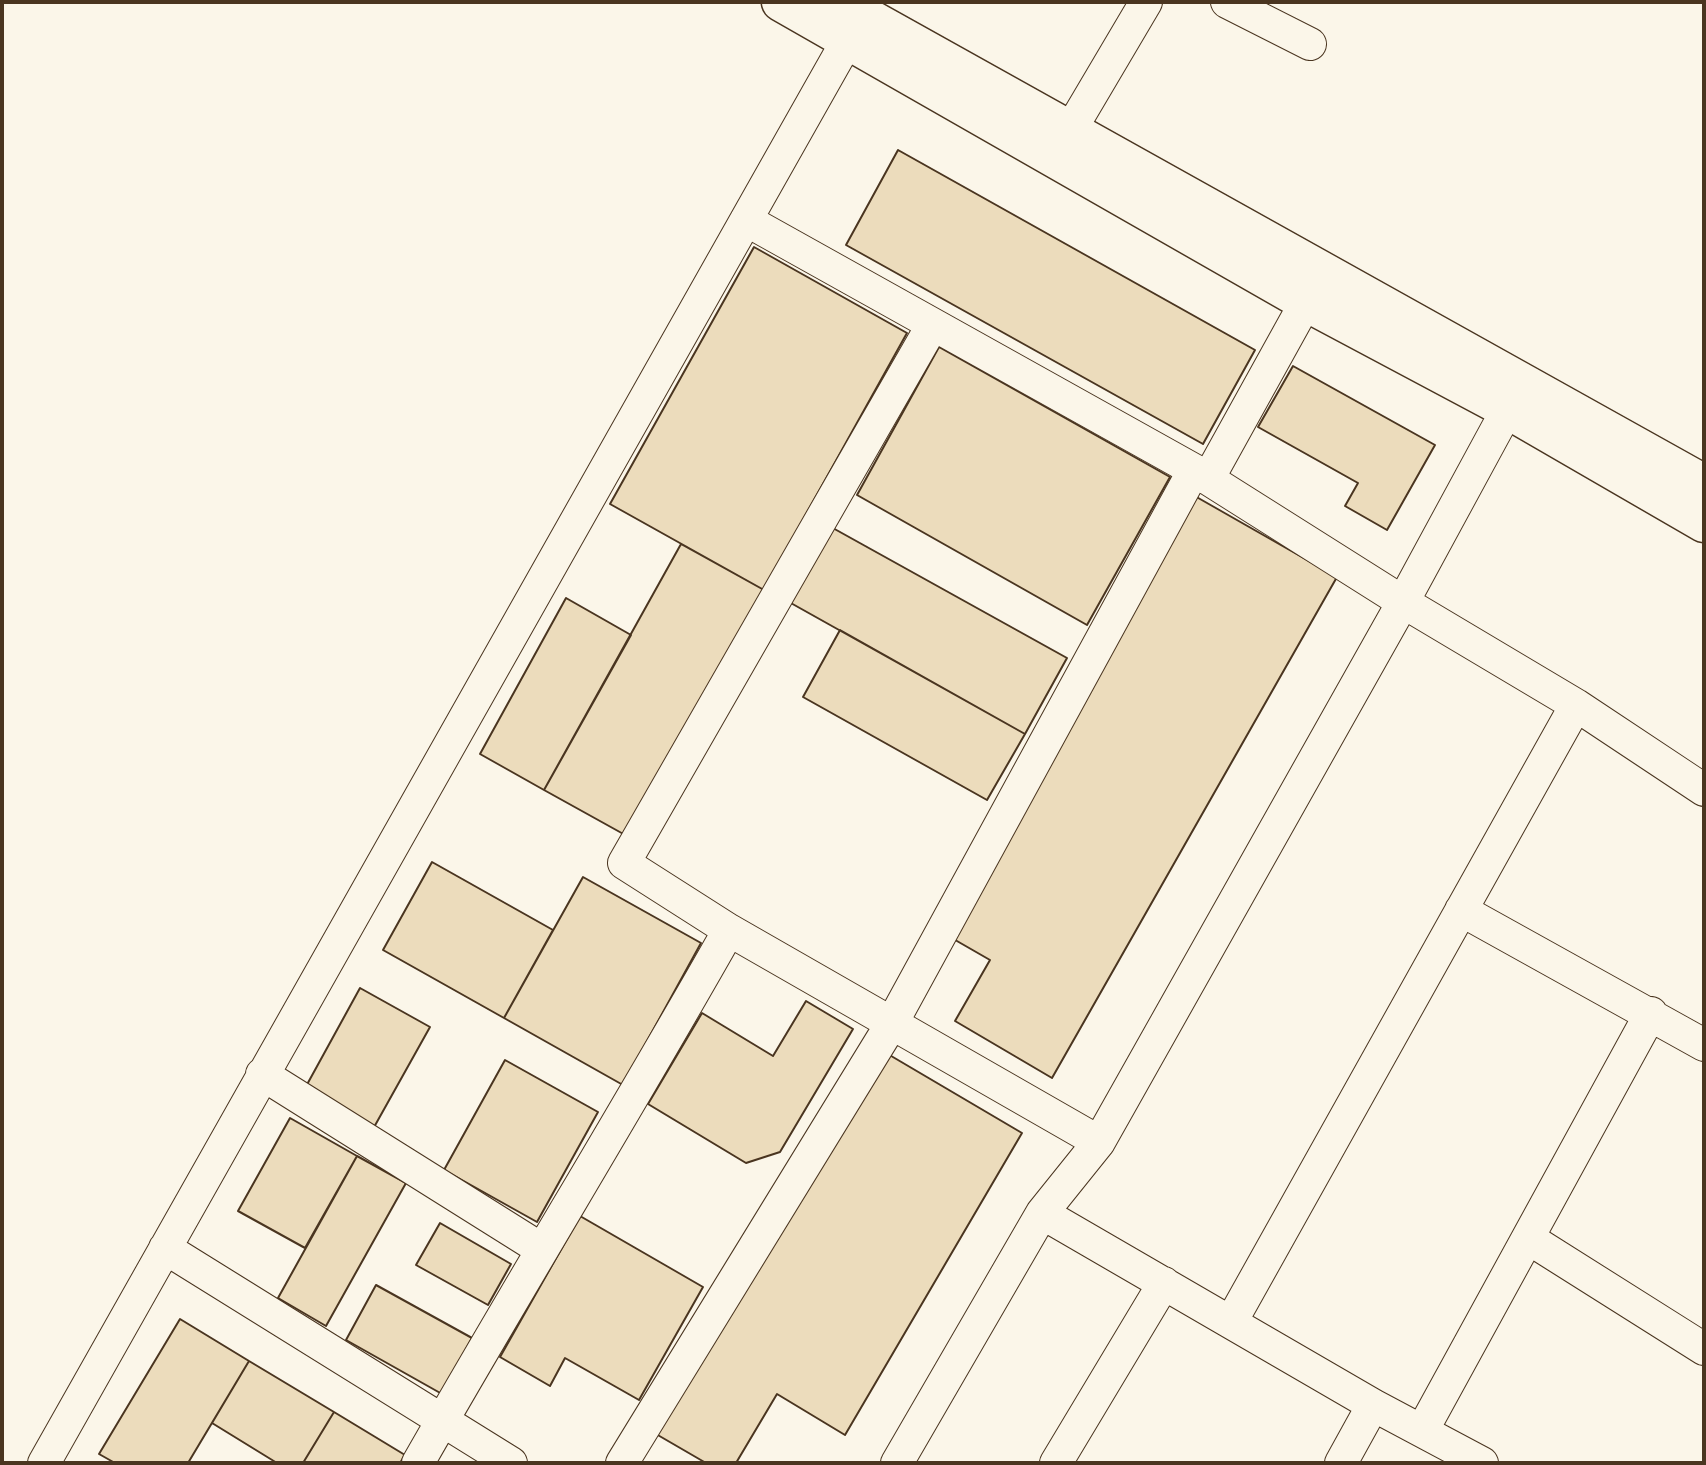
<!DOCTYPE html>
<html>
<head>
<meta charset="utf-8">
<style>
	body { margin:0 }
	#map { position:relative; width:1706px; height:1465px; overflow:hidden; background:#fbf6e9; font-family:Jost,sans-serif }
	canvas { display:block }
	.frame { position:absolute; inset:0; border:4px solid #4a3520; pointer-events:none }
</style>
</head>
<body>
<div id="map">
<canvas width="1706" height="1465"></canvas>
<div class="frame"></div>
</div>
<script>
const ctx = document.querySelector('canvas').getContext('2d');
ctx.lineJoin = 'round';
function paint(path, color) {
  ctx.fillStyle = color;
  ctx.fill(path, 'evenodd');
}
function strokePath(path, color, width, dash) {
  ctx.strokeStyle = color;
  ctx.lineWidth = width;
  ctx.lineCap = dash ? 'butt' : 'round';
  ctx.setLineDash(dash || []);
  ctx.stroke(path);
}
const building = new Path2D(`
	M898 150 1255 350 1203 444 846 245Z
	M754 247 907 333 764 590 610 504Z
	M939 347 1170 477 1087 625 857 495Z
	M1293 366 1435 445 1387 530 1345 506 1358 483 1258 427Z
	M1193 495 1337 577 1052 1078 955 1021 990 960 943 933Z
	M831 527 1067 658 1025 734 789 602Z
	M681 544 764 590 627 836 544 790Z
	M566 598 631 635 544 790 480 754Z
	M840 630 1025 734 987 800 803 697Z
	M432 862 553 930 504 1018 383 950Z
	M583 877 701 943 623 1085 504 1018Z
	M360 988 430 1027 373 1129 304 1090Z
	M806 1001 853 1029 780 1152 746 1163 648 1104 702 1013 773 1056Z
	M881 1050 1022 1133 845 1435 777 1394 736 1463H706L656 1434Z
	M505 1060 598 1112 537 1222 444 1170Z
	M290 1118 357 1156 305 1248 238 1211Z
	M357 1156 406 1183 326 1326 278 1298Z
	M580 1216 703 1287 639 1400 565 1358 550 1386 500 1357Z
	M440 1223 511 1264 488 1305 416 1265Z
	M376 1285 472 1338 442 1394 346 1340Z
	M180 1319 249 1361 188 1463H115L99 1454Z
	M249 1361 334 1412 303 1463H277L212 1423Z
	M334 1412 405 1455 400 1463H303Z`);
const minor = new Path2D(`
	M1227 2 1310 44
	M1058 151 1146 2
	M746 220 1194 470 1403 602 1576 705 1704 790
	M932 326 624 863 729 930 1099 1142
	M1208 479 1306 302
	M1461 910 1704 1045
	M262 1074 541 1249
	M1042 1213 1373 1405 1482 1463
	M1528 1238 1704 1349
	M165 1248 511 1463
	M1231 1322 1576 705
	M1422 1431 1651 1013
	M44 1463 859 20
	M418 1463C520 1284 628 1109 729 930
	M622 1463 892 1023 1194 470
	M897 1463 1042 1213 1099 1142 1403 602 1518 390
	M1056 1463 1164 1283
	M1341 1463 1373 1405`);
const primary = new Path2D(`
	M781 2 1306 302 1507 409 1704 523
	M840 2 1704 484`);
paint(building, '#ecdcbc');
strokePath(building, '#4a3520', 2);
strokePath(minor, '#4a3520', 34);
strokePath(primary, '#4a3520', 41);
strokePath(minor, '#fbf6e9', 32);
strokePath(primary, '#fbf6e9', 38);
</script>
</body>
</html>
